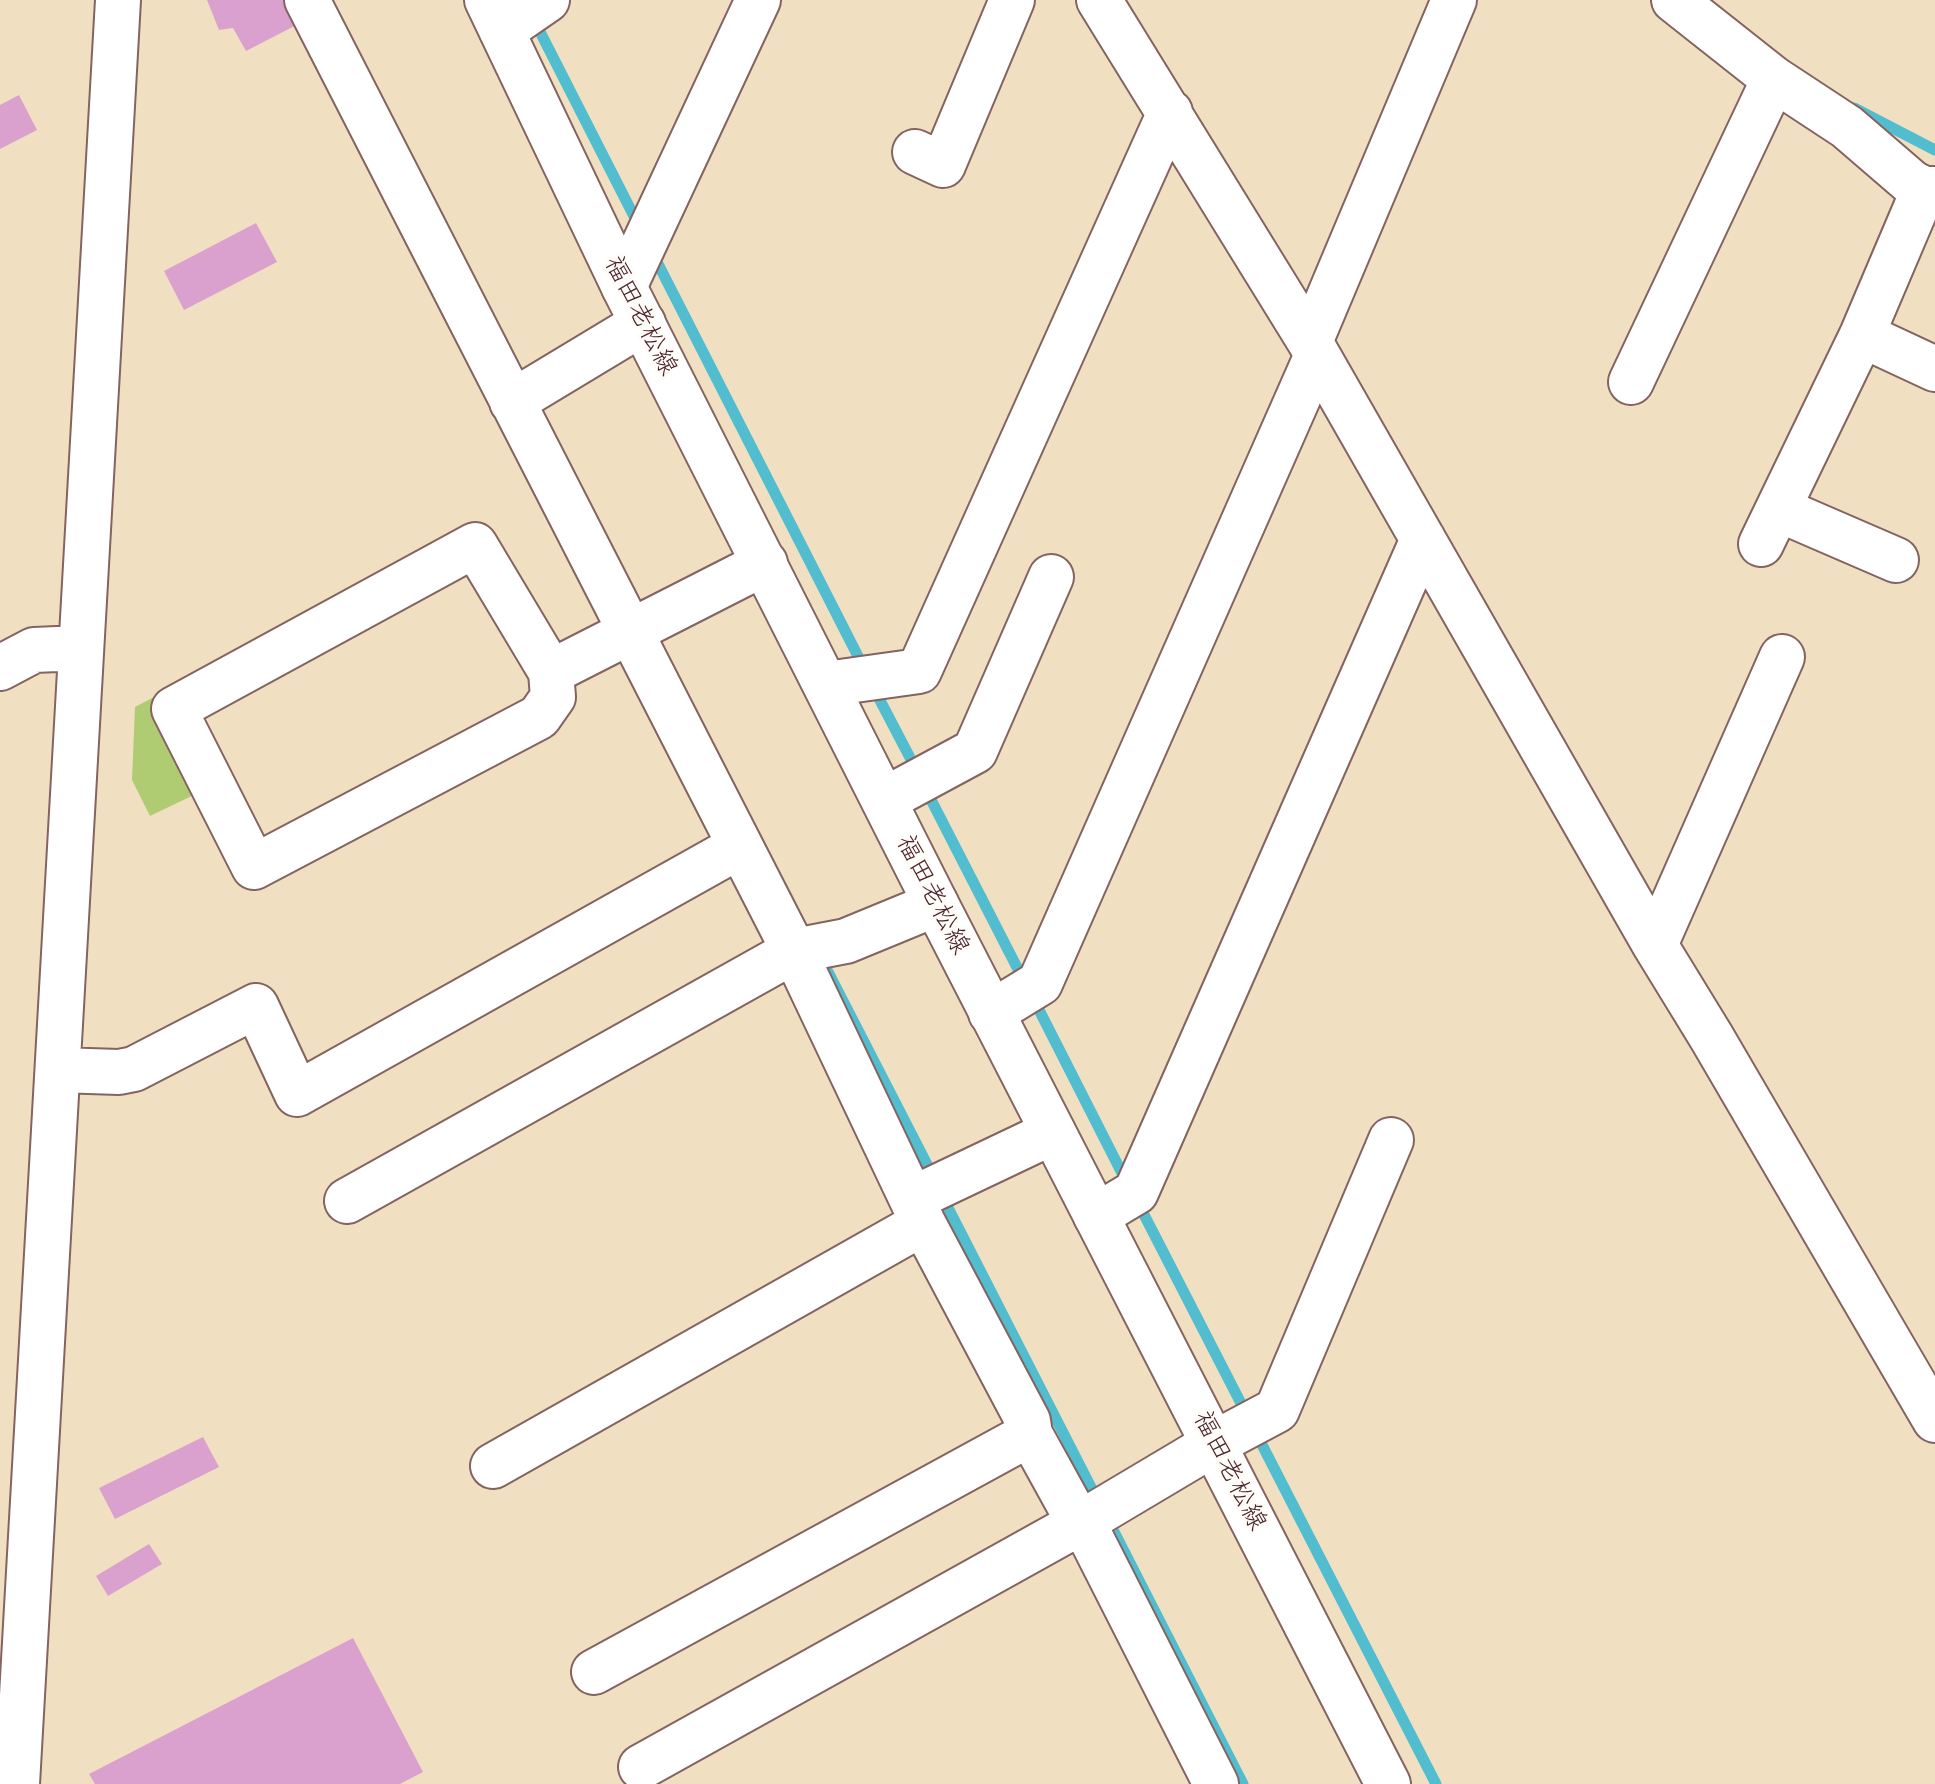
<!DOCTYPE html>
<html>
<head>
<meta charset="utf-8">
<style>
	body { margin:0 }
	canvas { display:block; background:#f0e0c1 }
</style>
</head>
<body>
<canvas width="1935" height="1784"></canvas>
<script>
const ctx = document.querySelector('canvas').getContext('2d');
ctx.lineJoin = 'round';
function paint(path, color) {
  ctx.fillStyle = color;
  ctx.fill(path, 'evenodd');
}
function strokePath(path, color, width, dash) {
  ctx.strokeStyle = color;
  ctx.lineWidth = width;
  ctx.lineCap = dash ? 'butt' : 'round';
  ctx.setLineDash(dash || []);
  ctx.stroke(path);
}
function write(font, color, halo, rows, align = 'center') {
  ctx.font = font + ' Sriracha,"Klee One",sans-serif';
  ctx.lineWidth = 6;
  ctx.setLineDash([]);
  ctx.textBaseline = 'middle';
  ctx.strokeStyle = halo;
  ctx.fillStyle = color;
  for (const [text, x, y, turn = 0] of rows) {
    ctx.save();
    ctx.translate(x, y);
    ctx.rotate((+turn || 0) * Math.PI / 180);
    ctx.textAlign = isNaN(turn) ? turn : align;
    if (halo) ctx.strokeText(text, 0, 0);
    ctx.fillText(text, 0, 0);
    ctx.restore();
  }
}
const green = new Path2D(`
	M152 698 200 792 150 816 132 780 135 707Z`);
const stream = new Path2D(`
	M533 18 640 228
	M1854 108 1935 150
	M653 254 865 670
	M872 685 918 773
	M925 788 1025 983
	M825 966 934 1178
	M1033 998 1127 1183
	M941 1194 1099 1503
	M1137 1201 1248 1417
	M1256 1433 1436 1784
	M1107 1518 1243 1784`);
const building = new Path2D(`
	M207 0H298L308 19 246 51 233 28 219 30Z
	M19 95 37 130 0 149V105Z
	M256 223 277 262 184 310 164 271Z
	M203 1437 219 1467 115 1519 99 1488Z
	M149 1544 162 1564 108 1596 96 1576Z
	M353 1638 423 1772 400 1784H95L89 1774Z`);
const minor = new Path2D(`
	M307 0 794 951 923 1223 1028 1421 1030 1434 1073 1512 1089 1534 1216 1784
	M1099 0 1310 342 1655 945 1712 1038 1935 1420
	M1674 0 1774 79 1847 127 1912 183 1924 189H1935
	M502 31 547 0
	M915 152 943 165 1012 0
	M624 287 758 0
	M1862 335 1935 369
	M1310 342 1454 0
	M1631 382 1774 79
	M512 402 643 323
	M1778 509 1896 560
	M1761 544 1862 335 1924 189
	M0 668 34 650 81 648
	M551 672 475 545 174 709 254 867 539 717 553 697 551 672 765 563
	M826 684 919 671 1170 112
	M884 800 975 751 1051 577
	M1655 945 1782 657
	M991 1013 1040 983 1317 355
	M58 1070 119 1072 134 1069 256 1006 297 1094 740 846
	M912 1199 1053 1132
	M347 1201 794 951 846 941 936 904
	M1096 1216 1136 1192 1423 539
	M493 1466 923 1223
	M594 1672 1030 1434
	M641 1767 1094 1515 1215 1443 1277 1410 1391 1140
	M17 1784 118 0`);
const major = new Path2D(`
	M487 0 624 287 936 904 1388 1784`);
const streetNames = [
	["福田老松線",640,316,63],
	["福田老松線",932,895,63],
	["福田老松線",1229,1471,63]
];
paint(green, '#afcc73');
strokePath(stream, '#52bdce', 11);
paint(building, '#daa1ce');
strokePath(minor, '#846360', 48);
strokePath(major, '#846360', 48);
strokePath(minor, '#fff', 44);
strokePath(major, '#fff', 44);
write('26px', '#4a1f2b', '#fdfcf7', streetNames);
</script>
</body>
</html>
